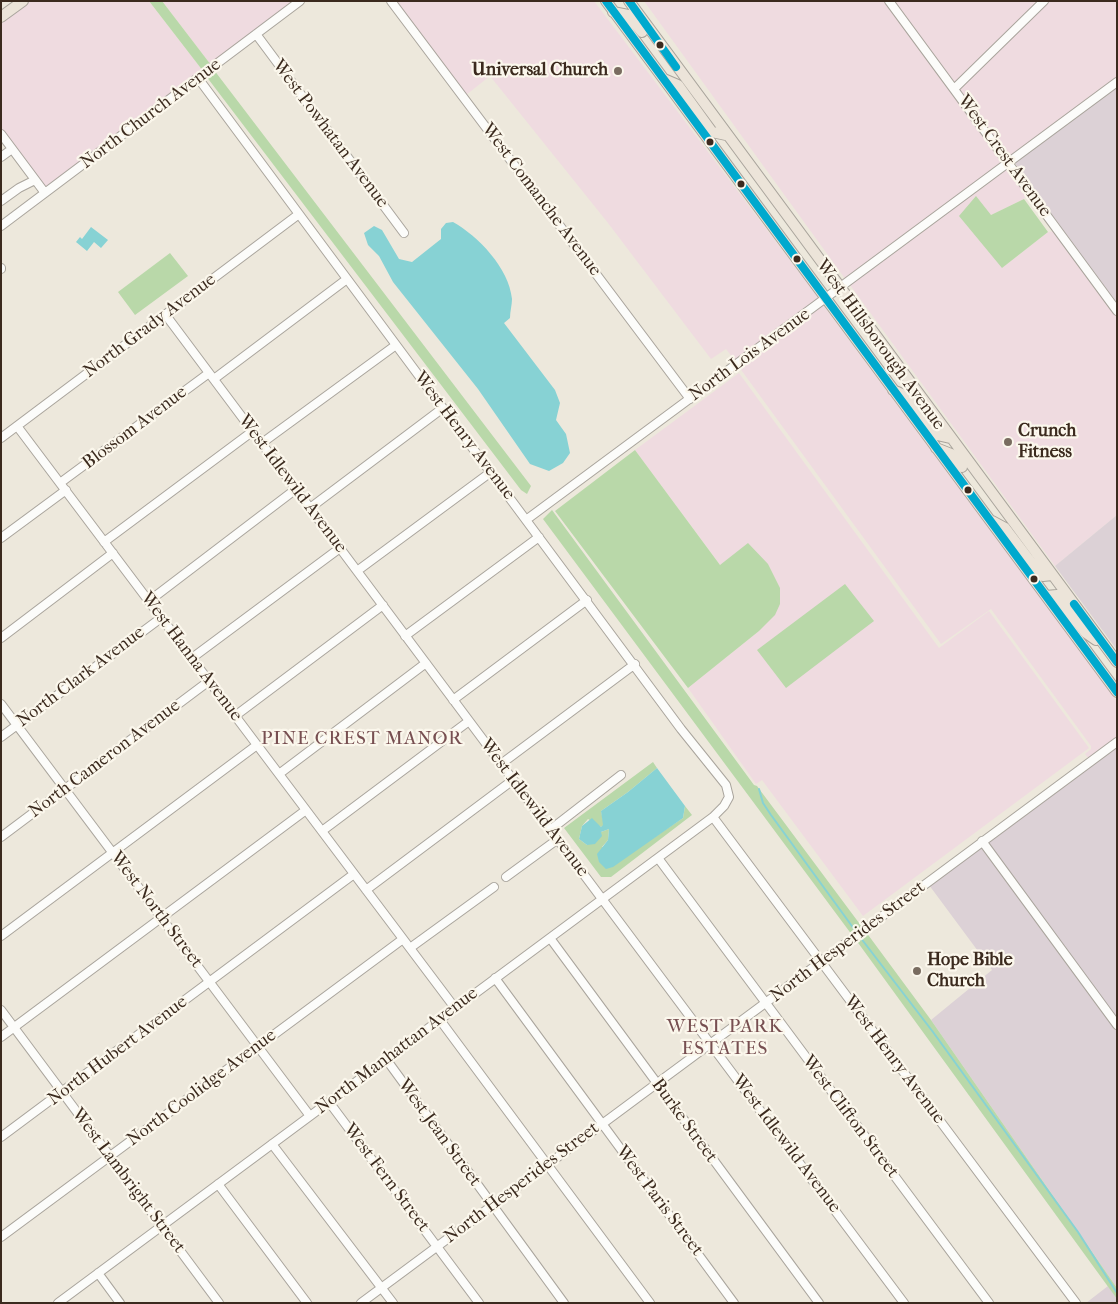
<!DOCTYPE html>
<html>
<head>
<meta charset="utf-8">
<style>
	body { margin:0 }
	#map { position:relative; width:1118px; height:1304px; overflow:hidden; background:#ede8dc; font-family:"IM FELL French Canon",serif }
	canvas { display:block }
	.frame { position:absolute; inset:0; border:2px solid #3b2a1e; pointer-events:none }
</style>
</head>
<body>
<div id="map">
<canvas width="1118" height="1304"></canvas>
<div class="frame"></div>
</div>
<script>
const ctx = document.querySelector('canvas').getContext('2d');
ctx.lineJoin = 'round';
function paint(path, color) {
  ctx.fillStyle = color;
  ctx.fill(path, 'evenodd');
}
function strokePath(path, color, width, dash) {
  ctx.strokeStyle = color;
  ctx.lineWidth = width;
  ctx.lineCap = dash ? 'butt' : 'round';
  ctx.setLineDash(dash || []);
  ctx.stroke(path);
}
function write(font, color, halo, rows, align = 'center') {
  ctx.font = font + ' "IM FELL French Canon",serif';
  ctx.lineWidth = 4.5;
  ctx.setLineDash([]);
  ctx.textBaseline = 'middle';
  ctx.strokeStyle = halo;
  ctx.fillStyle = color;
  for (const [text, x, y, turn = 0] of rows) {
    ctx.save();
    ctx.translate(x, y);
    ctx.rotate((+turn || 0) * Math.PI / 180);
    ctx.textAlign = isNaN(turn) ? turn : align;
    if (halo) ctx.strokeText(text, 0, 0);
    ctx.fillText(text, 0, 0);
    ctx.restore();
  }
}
const built = new Path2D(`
	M29 1H149L203 71 139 119 128 125 46 188 1 128V22Z
	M162 1H295L211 65Z
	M396 1H594L820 300 736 362 726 349 711 359 608 223 490 76 466 95Z
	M644 1H885L1005 162 846 280Z
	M893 1H1039L955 84Z
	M1048 1H1117V78L1010 157 958 89Z
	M1008 167 1027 192 1024 199 991 215 1002 268 1048 232 1055 231 1117 317V515L1055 566 850 285Z
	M823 305 1117 701V738L1089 759 1085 754 1091 749V746L991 609 941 644 739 367Z
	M739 373 939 648 989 611 1089 748 863 916 762 780 756 784 688 688 759 631 780 588 768 564 721 566 635 450Z`);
const industrial = new Path2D(`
	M1117 85V305L1014 162Z
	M1117 515V650L1055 566Z
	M1117 746V1019L987 842Z
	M981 846 1117 1031V1288L931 1020 992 970 929 885Z
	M1108 1286 1117 1299V1303H1086Z`);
const green = new Path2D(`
	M149 1H162L211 65 203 71Z
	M214 70 531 486 527 494 521 490 206 76Z
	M976 196 991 215 1024 199 1048 232 1002 268 959 216Z
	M170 253 188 276 135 315 118 292Z
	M635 450 720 565 748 543 768 564 780 588V604L775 615 759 631 688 688 555 511Z
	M552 510 754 785 757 786 862 927 852 935 543 519Z
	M845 584 874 621 786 688 757 650Z
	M653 762 657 768 628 792 601 811 604 825 601 827 588 819 582 826 579 839 587 845 601 832 609 829 608 840 602 847 635 850 683 818 685 806 692 815 611 877H601L564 828Z
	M866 932 931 1020 1117 1288V1299L856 940Z`);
const water = new Path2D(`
	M453 222C478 236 509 268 512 299 512 305 510 311 510 318L504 323 555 390 560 403 556 420 566 434 570 453 563 463 549 471 530 464 478 389 393 282 379 256 368 245 364 233 374 226 382 230 399 259 412 262 441 239V229L446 223Z
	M91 227 108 240 101 248 94 242 87 251 76 242 80 237 82 239Z
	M657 768 685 806 683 818 613 867 606 869 599 862 597 854 608 840 609 829 601 832 602 836 595 844 587 845 579 839 582 826 592 818 601 827 603 825 601 811 628 792Z`);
const stream = new Path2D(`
	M759 789 763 803 771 815 857 933
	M860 937 933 1032 1078 1232 1117 1293`);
const minor = new Path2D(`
	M391 1 690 399
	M889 1 1117 311
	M256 34 404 233
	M954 89 1044 1
	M1 134 45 193
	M1 157 12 149
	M1 201 19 188 35 180
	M1 226 300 1
	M1 269V268
	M165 314 904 1303
	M214 379 347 279
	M17 426 455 1008
	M1 438 299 214
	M262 443 396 345
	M60 483 209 373
	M310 508 443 408
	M526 520 1117 82
	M1 538 66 490
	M104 542 253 431
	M357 571 491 472
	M149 601 296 489
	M405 636 539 537
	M1 638 113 553
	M192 658 340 548
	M453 700 587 600
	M1 704 310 1116
	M235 716 383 605
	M1 737 161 618
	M501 764 635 664
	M279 774 426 663
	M713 817 1076 1303
	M550 830 621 775
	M322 831 469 721
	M1 837 209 681
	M982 841 1117 1025
	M658 858 989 1303
	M506 877 558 839
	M366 890 513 780
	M1 936 257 745
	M550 938 819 1303
	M410 948 494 887
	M495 978 734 1303
	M1 1010 219 1303
	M440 1020 650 1303
	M1 1037 306 810
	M386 1059 564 1303
	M329 1102 479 1303
	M1 1137 354 874
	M272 1144 393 1303
	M218 1184 307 1303
	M1 1237 403 939
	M98 1273 120 1303
	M58 1303 713 817 724 806 729 797 726 785 681 729 198 78
	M361 1303 1117 742`);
const major = new Path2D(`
	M606 1 1117 692
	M629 1 1117 662
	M613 12 628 15 642 32
	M1 17 23 1
	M664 79 678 85 712 132 726 135
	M893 390 907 396 937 435 950 438
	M936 448 951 454 962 467
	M992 521 1005 528 1039 573 1043 576 1052 575
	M1046 596 1057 595 1086 633 1096 640`);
const bus1 = new Path2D(`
	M606 1 1117 692
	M629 1 676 67
	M1074 604 1117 662`);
const markers = [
	[660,45,4.5,"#3b2a1e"],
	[618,71,5,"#796c60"],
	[710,142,4.5,"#3b2a1e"],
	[741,184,4.5,"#3b2a1e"],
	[797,259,4.5,"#3b2a1e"],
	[1008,442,5,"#796c60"],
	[968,490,4.5,"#3b2a1e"],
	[1034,579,4.5,"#3b2a1e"],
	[917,971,5,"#796c60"]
];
const poiNames = [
	["Universal Church",608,71,"right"],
	["Crunch",1018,432],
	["Fitness",1018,453],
	["Hope Bible",927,961],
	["Church",927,982]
];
const streetNames = [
	["North Church Avenue",151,114,-37],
	["West Powhatan Avenue",330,134,53],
	["West Crest Avenue",1004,156,54],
	["West Comanche Avenue",541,200,53],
	["North Grady Avenue",150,326,-37],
	["West Hillsborough Avenue",880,345,54],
	["North Lois Avenue",750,355,-36],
	["Blossom Avenue",135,428,-37],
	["West Henry Avenue",464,436,53],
	["West Idlewild Avenue",292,484,53],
	["West Hanna Avenue",191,657,53],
	["North Clark Avenue",81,677,-37],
	["North Cameron Avenue",105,759,-37],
	["West Idlewild Avenue",534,808,53],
	["West North Street",156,910,53],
	["North Hesperides Street",848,942,-37],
	["North Hubert Avenue",118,1051,-37],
	["North Manhattan Avenue",397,1051,-37],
	["West Henry Avenue",894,1060,53],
	["North Coolidge Avenue",202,1088,-37],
	["West Clifton Street",850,1117,53],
	["Burke Street",684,1121,54],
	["West Jean Street",439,1133,54],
	["West Idlewild Avenue",786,1144,53],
	["West Fern Street",386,1178,53],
	["West Lambright Street",128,1181,53],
	["North Hesperides Street",522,1183,-37],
	["West Paris Street",659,1201,53]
];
const neighbourhoodNames = [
	["PINE CREST MANOR",362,739],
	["WEST PARK",725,1027],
	["ESTATES",725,1049]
];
paint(built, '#efdbe0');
paint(industrial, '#dcd1d6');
paint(green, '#b9d8a9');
paint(water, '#87d2d4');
strokePath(stream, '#87d2d4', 2);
strokePath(minor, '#a9a49c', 10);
strokePath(major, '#a9a49c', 12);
strokePath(minor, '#fcfcfa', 8);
strokePath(major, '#ece4d9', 10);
strokePath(bus1, '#00a9ce', 8);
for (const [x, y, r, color] of markers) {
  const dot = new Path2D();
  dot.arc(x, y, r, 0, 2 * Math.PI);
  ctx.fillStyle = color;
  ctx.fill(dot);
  strokePath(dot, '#fbf7ec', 2);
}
write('bold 18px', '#3b2a1e', '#fbf7ec', poiNames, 'left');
write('18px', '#3b2a1e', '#fbf7ec', streetNames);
ctx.letterSpacing = '1px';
write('19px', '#774f51', '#fbf7ec', neighbourhoodNames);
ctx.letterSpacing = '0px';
</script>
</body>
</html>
